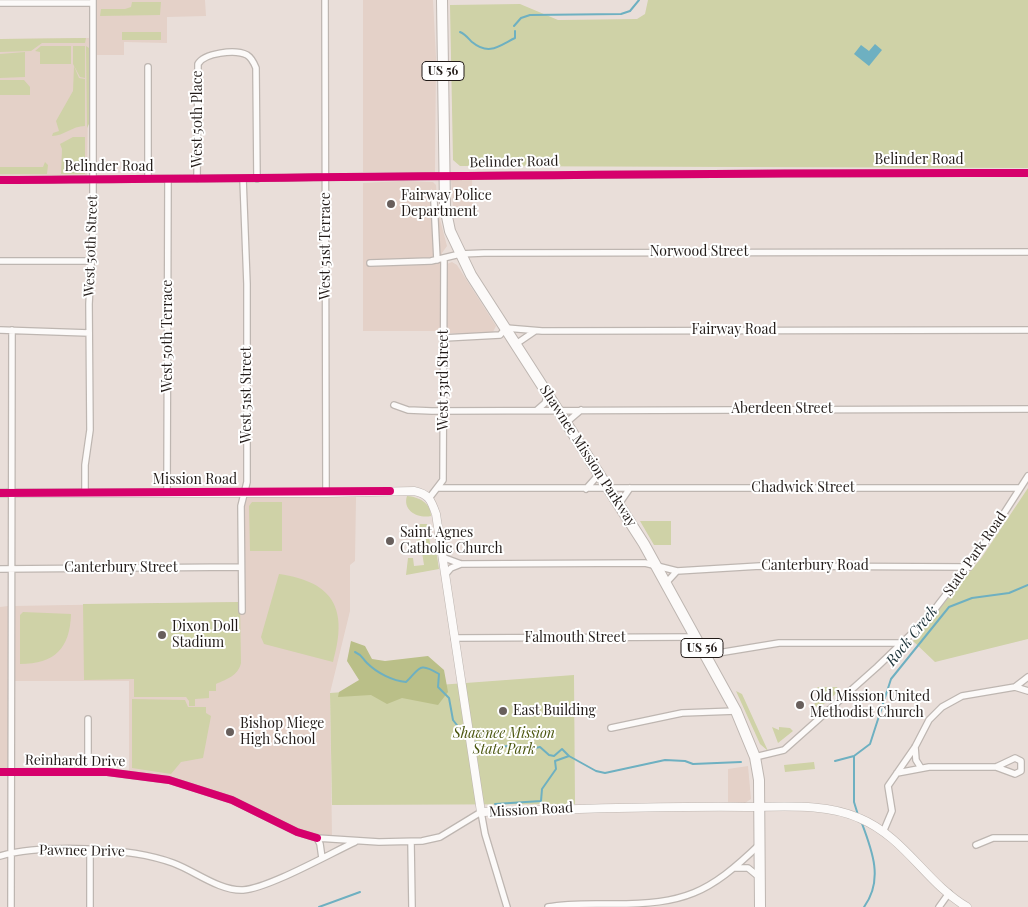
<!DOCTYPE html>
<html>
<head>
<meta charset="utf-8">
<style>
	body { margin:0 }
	canvas { display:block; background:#e9ded9 }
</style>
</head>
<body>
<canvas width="1028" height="907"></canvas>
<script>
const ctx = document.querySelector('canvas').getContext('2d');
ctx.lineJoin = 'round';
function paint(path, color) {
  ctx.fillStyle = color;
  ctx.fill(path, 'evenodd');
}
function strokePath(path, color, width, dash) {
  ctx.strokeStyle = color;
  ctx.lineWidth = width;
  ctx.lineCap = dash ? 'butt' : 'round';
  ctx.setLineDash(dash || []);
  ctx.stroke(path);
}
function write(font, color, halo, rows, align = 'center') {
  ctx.font = font + ' "Playfair Display",serif';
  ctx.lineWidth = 4;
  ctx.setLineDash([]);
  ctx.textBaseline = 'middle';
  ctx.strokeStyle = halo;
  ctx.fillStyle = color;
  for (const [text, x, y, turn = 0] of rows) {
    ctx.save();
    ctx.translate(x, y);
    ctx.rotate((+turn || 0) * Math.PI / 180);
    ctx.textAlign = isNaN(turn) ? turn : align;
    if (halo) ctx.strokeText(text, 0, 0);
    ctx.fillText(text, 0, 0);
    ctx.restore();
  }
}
const built = new Path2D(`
	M94 0H205L206 16 167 17V43L124 42V55H94Z
	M363 0H433L436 58 435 172H363Z
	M89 38 87 176 0 178V39Z
	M472 177 473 218H454L451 180 454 178Z
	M402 181 433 182 436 185 438 212 447 246 442 253 443 321 440 331H363V183Z
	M452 262 457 265 496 326 493 332 473 335 448 333 446 327V268L447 264Z
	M247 496 356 497 355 561 350 565V611L330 693 332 838 309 835 257 810 173 780 129 772V681H12V606L243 602 244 502Z
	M8 606 9 770H0V607Z
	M748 766 751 799 745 803 728 802V769Z`);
const green = new Path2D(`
	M648 0H1028V168L460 166 453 160 450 5 520 4 558 20 637 19 645 14Z
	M132 2H161L160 15 100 16 101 9H125L131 7Z
	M122 32H161V40H122Z
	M86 38 85 43H42L31 51 0 52V39Z
	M41 46H71V64H40V52L35 51Z
	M73 46H85V78L80 77 73 64Z
	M86 46 89 48V124L87 128Z
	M25 52V77L0 78V54Z
	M74 66 79 78 85 79V126C72 126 64 136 52 136L53 133 59 131 56 121 73 91Z
	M0 80H24L30 87V95H0Z
	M73 137H85V174H61L62 149 60 144Z
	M45 162 48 165 47 174H0V167H43Z
	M1028 488V639L935 662 913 641 982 557Z
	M407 496C419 497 431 503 431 516 419 519 402 511 407 496Z
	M252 502H282V551H250L249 506Z
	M640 521H671V545H654Z
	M420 524H427L428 536 416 538 410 532 416 525 414 530 417 531Z
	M429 537 431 550H436L439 569 406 575 408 558H413L414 566 424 565 421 546H418L417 540Z
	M279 574C335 582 348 610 333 662L264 644 261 637Z
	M240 602 241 663C238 676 227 679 216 684V691H209V698L195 699V706H189V701L186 697H134V679L84 680 83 604Z
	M23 612 71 614C70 648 55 664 20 664V615Z
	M574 675 575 804 332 805 330 693Z
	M817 687H837L839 691 818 709 814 704 825 695Z
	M736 691 742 694 768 751 760 744Z
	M132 699 185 700 188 707H206V713L211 716 203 758 181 762 171 774 132 768Z
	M772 727 779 730V727L790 728 793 731 778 743Z
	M814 762 815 769 785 772 784 765Z`);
const forest = new Path2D(`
	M351 641 365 646 372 659 385 661 428 656 444 670 448 692 438 705 402 698 387 704 371 695 338 697 339 692 359 680 347 661Z`);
const water = new Path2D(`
	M875 44 882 50 869 66 854 54 861 45 869 51Z`);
const stream = new Path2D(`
	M514 26 521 18 530 15 621 14 630 11 639 0
	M460 32C465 34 468 38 472 42 489 56 499 46 515 38V31
	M355 652C362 655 362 658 367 663 377 673 393 681 406 682 420 669 418 661 439 674L438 687 449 698 453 720 463 733
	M476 742 480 748 508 746 525 750 540 747 549 755 554 756 562 749 569 756
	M835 761 854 756
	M495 804 541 801 542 789 556 769 555 761 569 756 596 771 605 773 665 760 685 761 693 764 741 762
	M858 815 854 802V756L870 744 891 679 949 607 972 598 1009 593 1028 585
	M861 821C872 850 884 880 864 907
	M319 907 360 892`);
const street = new Path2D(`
	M325 0 326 493
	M0 3H93
	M148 67V179
	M197 179 198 64C204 53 235 49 247 55 252 58 254 63 256 68L257 179
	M0 180C343 178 685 172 1028 173
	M437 260 434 201 436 195 444 194
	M0 261H92
	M370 263 431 261 460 254 484 253 1028 252
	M0 330 89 333
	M444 338 500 335 506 328 542 331 1028 330
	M516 344 535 331
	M394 405 408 410 432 411 1028 409
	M537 410 545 403 548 394
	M567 422 581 410
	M438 488H1020
	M586 489 600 473
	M85 492V465L90 430 89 304 93 229V0
	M167 492 168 179
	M430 497 443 480 444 258
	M619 504 630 488
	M442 557 461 564 645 563 677 571
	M0 569 241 567
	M445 575 451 568 461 564
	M666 583 677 571 760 566 969 567
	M242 611 241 506 247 482V284L243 179
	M454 638 696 637
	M706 655 779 643H903
	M1015 687 1028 691
	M88 719V772
	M611 728 682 713 736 711
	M915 747 916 760 921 768
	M755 757 784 750 877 667 928 618 981 549 1028 476
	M0 772H107L169 780 232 800 297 832 317 838 379 842 422 841 440 837 481 812 485 834 507 907
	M897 773 929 767H996L1015 758 1021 761V771L1015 774 996 767
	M884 830 892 811 888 786 915 747 929 720 942 707 962 696 1015 687 1028 677
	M317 838 320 844 322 858
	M411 842 412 907
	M976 845 993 838H1028
	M90 850V907
	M0 856C45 844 129 847 173 863 195 871 219 891 243 890 269 888 329 854 355 842
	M735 868H748L759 877
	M11 907 12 330
	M548 907C569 903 591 904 613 904 685 904 708 894 760 844
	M939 907 949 893`);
const secondary = new Path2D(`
	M0 493H326L414 491C429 494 431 500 436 514L481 812C570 809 658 806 747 807 784 807 825 803 859 818 905 837 926 883 967 907`);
const highway = new Path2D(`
	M442 0 445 207 450 231 471 275 644 544 736 711 755 757 759 780 760 907`);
const cycleway = new Path2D(`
	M0 180C343 178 685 172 1028 173
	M0 493 390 491
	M0 772H107L169 780 232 800 297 832 317 838`);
const markers = [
	[391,204,5,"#685f5c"],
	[390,541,5,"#685f5c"],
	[162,635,5,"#685f5c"],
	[800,705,5,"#685f5c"],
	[503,711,5,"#685f5c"],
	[230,732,5,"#685f5c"]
];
const shields = [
	[443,71,42],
	[702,648,42]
];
const shieldNames = [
	["US 56",443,71],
	["US 56",702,648]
];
const streetNames = [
	["West 50th Place",198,119,-90],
	["Belinder Road",919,160],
	["Belinder Road",514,162,-1],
	["Belinder Road",109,167],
	["West 50th Street",91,246,-88],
	["West 51st Terrace",326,246,-90],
	["Norwood Street",699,252],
	["Fairway Road",734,330],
	["West 50th Terrace",168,336,-90],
	["West 53rd Street",444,380,-90],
	["West 51st Street",247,395,-90],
	["Aberdeen Street",782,409],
	["Shawnee Mission Parkway",588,456,57],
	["Mission Road",195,480],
	["Chadwick Street",803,488],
	["State Park Road",975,554,-55],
	["Canterbury Road",815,566],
	["Canterbury Street",121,568],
	["Falmouth Street",575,638],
	["Reinhardt Drive",75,761,1],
	["Mission Road",531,810,-3],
	["Pawnee Drive",82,851,1]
];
const poiNames = [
	["Fairway Police",401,196],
	["Department",401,212],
	["Saint Agnes",400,533],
	["Catholic Church",400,549],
	["Dixon Doll",172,627],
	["Stadium",172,643],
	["Old Mission United",810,697],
	["Methodist Church",810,713],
	["East Building",513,711],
	["Bishop Miege",240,724],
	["High School",240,740]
];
const parkNames = [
	["Shawnee Mission",504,734],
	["State Park",504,750]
];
const waterNames = [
	["Rock Creek",912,636,-51]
];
paint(built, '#e4d1c8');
paint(green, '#cfd2a7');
paint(forest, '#babf88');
paint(water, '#6eb0c1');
strokePath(stream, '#6eb0c1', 2);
strokePath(street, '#beb6b1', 8);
strokePath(secondary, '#beb6b1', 9);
strokePath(highway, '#beb6b1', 12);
strokePath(street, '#fcfaf9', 5.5);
strokePath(secondary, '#fcfaf9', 8);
strokePath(highway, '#fcfaf9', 10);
strokePath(cycleway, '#d6006c', 8);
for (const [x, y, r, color] of markers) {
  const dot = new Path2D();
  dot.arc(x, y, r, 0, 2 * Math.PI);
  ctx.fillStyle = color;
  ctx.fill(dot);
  strokePath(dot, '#fff', 2);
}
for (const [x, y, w] of shields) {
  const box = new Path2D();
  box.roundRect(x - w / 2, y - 9.5, w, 19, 4);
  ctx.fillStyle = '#fff';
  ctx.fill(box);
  strokePath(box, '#221b18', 1);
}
write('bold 12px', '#221b18', null, shieldNames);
write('14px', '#221b18', '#fff', streetNames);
write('14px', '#221b18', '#fff', poiNames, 'left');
write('italic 14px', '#4b560f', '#fff', parkNames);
write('italic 15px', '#1c3238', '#fff', waterNames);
</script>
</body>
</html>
